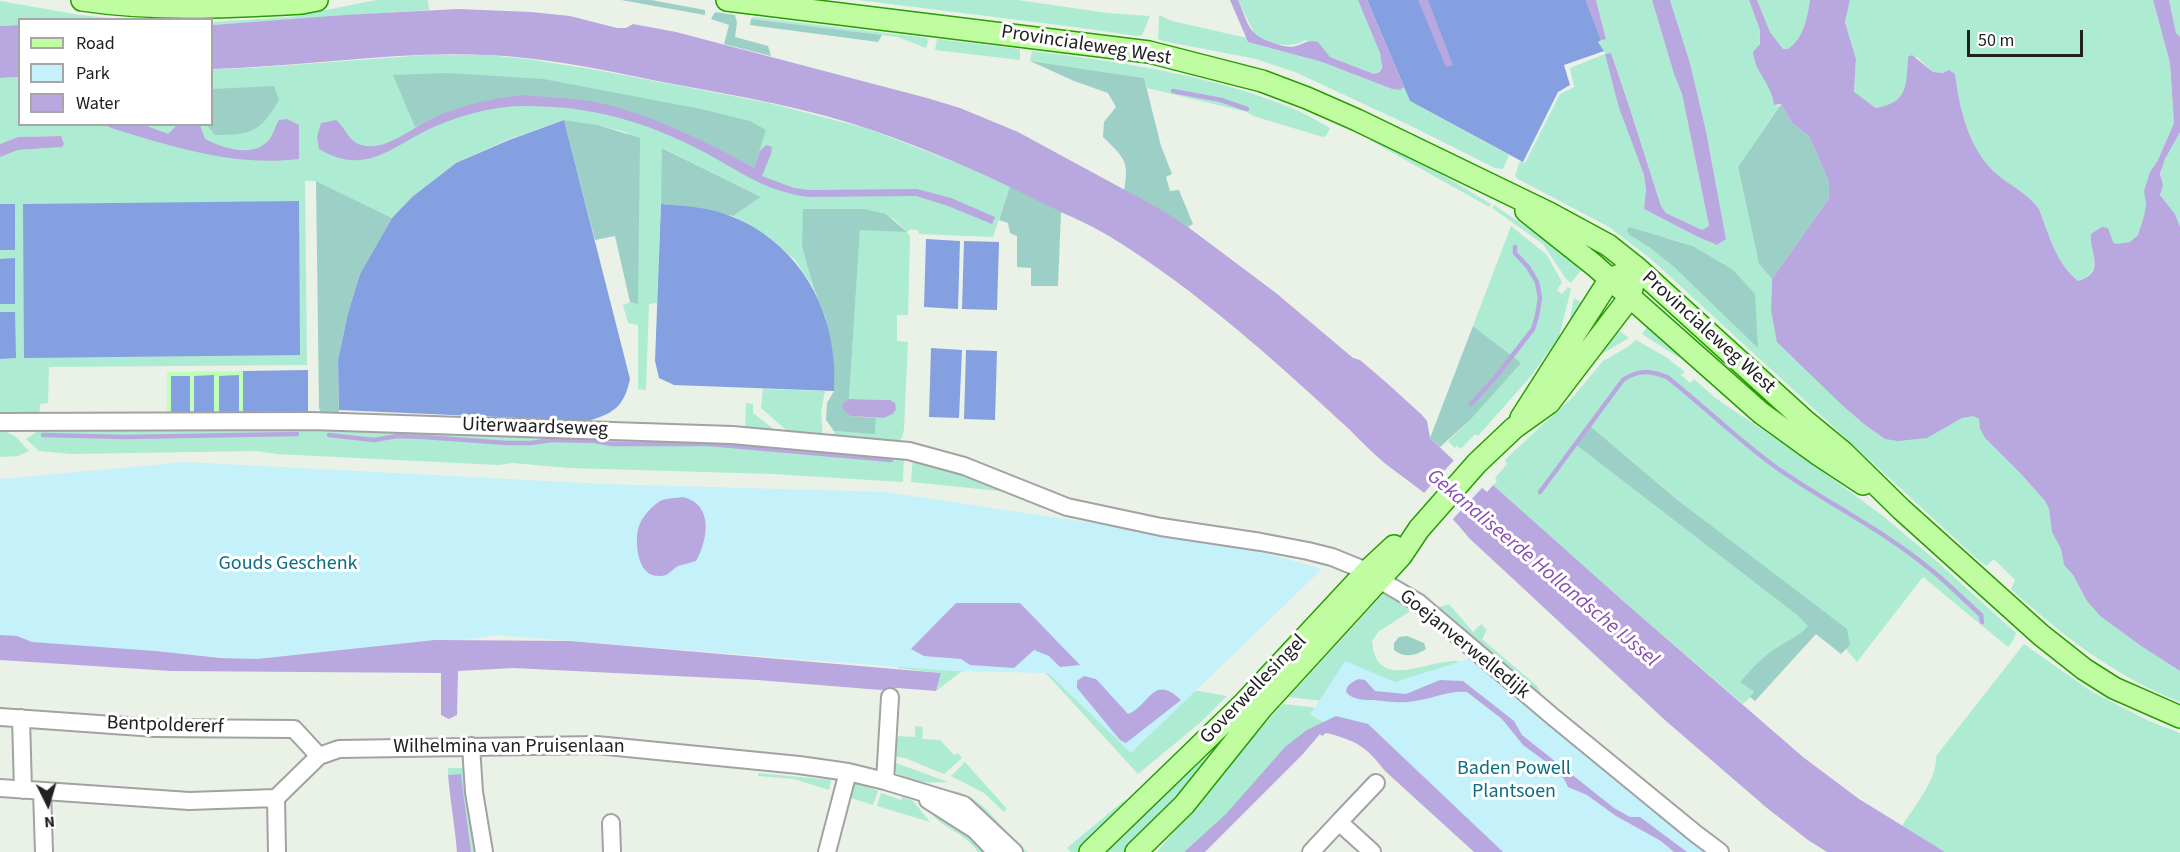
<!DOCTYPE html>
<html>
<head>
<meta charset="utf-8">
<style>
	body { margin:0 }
	#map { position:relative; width:2180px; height:852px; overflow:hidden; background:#eaf1e7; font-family:"Source Sans 3",sans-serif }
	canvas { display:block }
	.legend { position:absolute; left:18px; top:18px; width:195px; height:108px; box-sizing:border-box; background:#fff; border:2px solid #a6a6a6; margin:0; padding:8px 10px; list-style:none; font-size:18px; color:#212121 }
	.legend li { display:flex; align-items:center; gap:12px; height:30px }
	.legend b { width:30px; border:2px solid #a6a6a6 }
	.north { position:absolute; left:18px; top:774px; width:60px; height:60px; -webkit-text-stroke:4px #fff; paint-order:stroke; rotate:175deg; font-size:16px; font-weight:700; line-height:24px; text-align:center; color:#212121 }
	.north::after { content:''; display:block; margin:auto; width:21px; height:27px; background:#212121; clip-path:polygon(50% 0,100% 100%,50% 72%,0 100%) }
	.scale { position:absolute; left:1967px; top:30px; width:116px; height:27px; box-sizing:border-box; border:3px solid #212121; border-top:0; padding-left:8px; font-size:18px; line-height:21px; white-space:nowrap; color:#212121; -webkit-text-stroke:4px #fff; paint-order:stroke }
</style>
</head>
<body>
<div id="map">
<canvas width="2180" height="852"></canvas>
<ul class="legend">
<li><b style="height:8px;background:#c0fda1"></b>Road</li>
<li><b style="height:16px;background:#c5f1fa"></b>Park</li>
<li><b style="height:16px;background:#b9a8df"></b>Water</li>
</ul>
<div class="north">N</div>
<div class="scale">50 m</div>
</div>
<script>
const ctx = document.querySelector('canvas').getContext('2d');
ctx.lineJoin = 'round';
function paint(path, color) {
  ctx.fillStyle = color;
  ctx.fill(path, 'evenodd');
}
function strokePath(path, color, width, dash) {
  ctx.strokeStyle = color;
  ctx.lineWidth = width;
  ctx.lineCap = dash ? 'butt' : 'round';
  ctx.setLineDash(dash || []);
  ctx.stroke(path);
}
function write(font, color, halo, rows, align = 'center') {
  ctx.font = font + ' "Source Sans 3",sans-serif';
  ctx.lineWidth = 6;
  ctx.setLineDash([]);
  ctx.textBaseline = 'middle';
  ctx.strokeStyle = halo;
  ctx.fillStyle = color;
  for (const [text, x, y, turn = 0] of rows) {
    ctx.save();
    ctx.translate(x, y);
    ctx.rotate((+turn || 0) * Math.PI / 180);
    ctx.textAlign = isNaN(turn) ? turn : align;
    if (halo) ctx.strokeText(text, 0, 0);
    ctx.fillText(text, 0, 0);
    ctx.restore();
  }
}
const grass = new Path2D(`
	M376 0H428L429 10 212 25V22L291 17Z
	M858 0H1018L1107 13 1150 16 1142 35 1137 36 1075 27Z
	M1238 0H1358C1366 17 1387 55 1380 73L1374 74 1330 57 1306 40C1288 50 1274 43 1256 37Z
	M1586 0 1590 13 1606 38 1596 0H1652L1674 74 1682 94 1709 227 1702 230 1666 213 1661 206 1629 106 1611 53 1606 54 1619 108 1644 175 1646 190 1644 209 1696 236 1717 245 1726 239 1706 131 1690 63 1670 0H1749L1760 30 1759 71 1770 87 1774 105 1779 106 1738 167 1759 264 1772 279 1771 310 1819 381 1843 406 1865 425 1885 439 1937 432 1962 418 1973 415 1979 419 1980 429 1985 438 2022 475 2045 501 2049 509 2052 531 2061 549 2064 565 2073 575 2087 601 2100 616 2141 646 2180 671V702C2113 675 2064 637 2011 589L2015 580 1994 559 1986 566 1975 557 1651 259 1609 227 1518 179 1515 176 1520 161 1525 163 1560 94 1574 87 1570 68 1605 54 1598 42ZM1627 231 1671 239 1693 246 1732 269 1758 347 1674 267 1649 247 1631 235Z
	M1757 0H1810C1807 18 1804 38 1788 49H1783L1770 32Z
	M1850 0H2153L2170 63 2174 123 2158 160 2150 172 2145 191 2146 204 2144 216 2138 235 2130 242 2116 244 2113 242 2092 247C2097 262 2096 275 2078 281 2056 263 2049 235 2039 209 2028 194 2013 187 1999 176 1969 151 1960 111 1955 74L1933 72 1917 57H1908C1906 86 1910 101 1877 108L1854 93 1856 59 1845 22Z
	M2169 0H2180V37L2176 33Z
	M0 1 80 15 119 19 20 20 19 25 0 26Z
	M1159 15 1172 21 1247 38 1248 42 1322 62 1392 89 1400 90 1404 87 1410 101 1509 155 1503 169 1495 168 1407 124 1295 72 1256 59 1163 41 1158 39Z
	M753 17 927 38 928 41 926 48 898 37 751 19Z
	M937 39 1020 49V60L935 50Z
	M1032 51C1115 61 1211 75 1289 107 1303 112 1317 121 1330 128L1326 136 1323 137 1253 116 1247 112 1147 88 1144 78 1030 61Z
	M426 55H487L527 59 597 70 769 103 869 129 962 165 1010 186 993 237 919 234 918 230 911 229 907 232 910 236 908 315H897V341L908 342 904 429 902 438 897 442 834 440V431L875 433 876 418H883L890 400 849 399 860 229 906 231 896 221 886 214 802 247 814 289 795 260 768 236 733 216 761 197 663 148 657 303 649 304 646 390 638 389V325L628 323 623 305 630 302 637 303 628 133 598 125 564 120 509 139 456 163 412 197 392 218 316 181H305L307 365 49 367 48 403 40 404 39 419 0 420V157L18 150 62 147 59 136 18 137 0 144V78L19 77 20 124H212V69L251 68Z
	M2180 132V227L2175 214 2160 195C2163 184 2160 180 2161 172 2164 157 2173 145 2180 132Z
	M1374 134 1491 204 1489 207 1370 140Z
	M1494 205 1555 247 1579 268 1581 270 1571 283 1566 279 1543 244 1492 208Z
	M1511 226 1547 255 1562 282 1557 290 1562 294 1568 287 1571 289 1559 337 1531 376 1478 436 1475 434 1461 449 1457 446 1455 448 1448 441 1471 419 1520 363 1473 326Z
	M1574 298 1585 305 1568 328Z
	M1649 324 1655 327 1681 359 1642 334Z
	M1617 329 1629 338 1600 355 1598 354Z
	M1636 340 1666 357 1685 372 1681 375 1690 383 1694 379 1714 397 1804 458 1883 516 1933 558 2016 633 2014 639 2008 647 1923 577 1857 662 1846 649 1850 645 1589 425 1575 444 1797 615 1809 626 1800 635 1778 646 1740 682 1755 693 1743 704 1622 600 1493 485 1497 481 1495 478 1507 464 1505 460 1513 452 1573 397 1603 361 1629 346Z
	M763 389 825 391 821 412 823 439 794 437 761 408Z
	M746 403 753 404V413L775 430 776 435 745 432Z
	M308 424 710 438 904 455 903 482 773 474 569 468 513 463 499 465 277 454 257 451 71 454 39 451 26 439 44 427Z
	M0 428 16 437 29 451 18 456 0 457Z
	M913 456 1019 493 911 482Z
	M1386 591 1415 608 1378 632 1372 641C1376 692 1424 661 1454 661 1466 662 1479 666 1491 669L1323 701 1289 697Z
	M904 596 1188 689 1227 696 1201 722 1138 774 1041 668 970 665 936 691 941 673 898 668Z
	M1449 604 1473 632 1481 624 1487 630 1482 639 1537 686 1546 702 1434 609Z
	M2024 644 2092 692 2149 721 2180 733V852H1945L1902 826C1914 807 1938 778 1936 756Z
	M1283 704 1388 716H1336L1184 852H1157L1252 738Z
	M915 726 923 727 922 739 940 740 954 755 958 753 962 758 944 774 905 758 893 756 895 736 915 737Z
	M1232 733 1130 852H1104Z
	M893 762 948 782C929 783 908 784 893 770Z
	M965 762 1007 809 1004 812 984 793 951 776Z
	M448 768H468L478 852H471L461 775H448Z
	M758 773 831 780 829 790 794 779 758 776Z
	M854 782 878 791 873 805 848 797Z
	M941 790C983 788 998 831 1028 852H1020Z
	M881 793 901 800 903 797 913 801 930 822 877 806Z
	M1126 799 1113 822 1079 852H1071L1067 848Z
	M931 812 969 837 984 852H978C964 831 940 828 931 812Z`);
const forest = new Path2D(`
	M621 0H651L705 10V15Z
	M715 12 735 15 737 23 735 37 768 46 771 56 724 44 729 25 711 19Z
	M751 19 882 35 878 42 750 25Z
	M1030 61 1144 78 1161 146 1172 174 1166 177 1170 191 1179 190 1193 224 1188 227 1124 190C1130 160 1123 157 1103 137L1104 122 1116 107 1108 93 1074 81Z
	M448 73 543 79 701 109 750 121 766 130 754 168C650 108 529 65 415 127L393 75Z
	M274 86 279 100C260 132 252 135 215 135L207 125 212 124V89Z
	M1781 104 1792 123 1809 136 1829 182V198L1772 279 1759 264 1738 167Z
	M564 120 598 125 640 138 638 304 630 302 615 236 595 240Z
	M662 148 761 197 733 216 698 208 661 204Z
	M316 181 392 218 360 274 348 313 338 360 339 417H323L319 408Z
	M1010 186 1061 212 1058 286H1031V268L1017 267V236L1010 233 1008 223 999 220Z
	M803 209H864L886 214 907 232 860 230 849 399 844 402 850 416 876 418 875 434 834 431 826 420 827 403 834 391 826 319 814 289 802 247Z
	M1629 227 1693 246 1732 269 1755 294 1758 348 1674 267 1649 247 1630 235 1627 231Z
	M1473 326 1521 363 1471 419 1440 447 1430 438Z
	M1589 425 1680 502 1847 629 1850 645 1841 654 1816 634 1755 701 1750 697 1754 692 1740 682C1751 670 1762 657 1776 648 1787 640 1799 637 1808 626L1797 615 1575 444Z
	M1407 636 1424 643 1426 649C1416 656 1404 658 1394 650V643L1399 637Z`);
const sand = new Path2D(`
	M243 371V417L167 418V372Z`);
const park = new Path2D(`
	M186 462 604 484 885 492 1233 544 1322 569 1131 753 1048 673 953 671 885 666 497 635 308 664 0 640V479Z
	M1475 657 1715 852H1484L1395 758 1310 715 1345 661 1395 682Z`);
const pitch = new Path2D(`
	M1367 0H1586L1601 40 1598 42 1604 51 1564 65 1570 85 1558 92 1523 162 1410 101Z
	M564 120 630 379C624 406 615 413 588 421L339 410 338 360 348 313 360 274 392 218 412 197 456 163 509 140Z
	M299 201 300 355 24 358 23 204Z
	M0 204H15V250H0Z
	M661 204C684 206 710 207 733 217 790 240 827 294 833 355 835 367 834 379 834 391L674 385 659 378 655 361Z
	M926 239 960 241 958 309 924 307Z
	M964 241 999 242 997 310 962 309Z
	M15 258V304H0V259Z
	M0 312H15L16 358 0 359Z
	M931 348 962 350 959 418 929 417Z
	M966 350 997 351 995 420 964 419Z
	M308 370V417H243V371Z
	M214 375V413H194V376Z
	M239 375V413H219V376Z
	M171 376H190V413H171Z`);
const water = new Path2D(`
	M1230 0H1238C1250 27 1247 35 1277 44 1283 46 1289 48 1296 46 1307 43 1305 40 1318 42L1330 57 1374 74 1380 72 1382 67 1380 53 1358 0H1367L1404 87 1400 90 1392 89 1322 62 1248 42Z
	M1418 0H1428L1453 65 1446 67Z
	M1586 0H1596L1606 39 1601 40Z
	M1652 0H1670L1690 63 1706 131 1726 239 1717 245 1696 236 1644 209 1646 190 1644 175 1619 108 1605 54 1611 53 1629 106 1661 206 1666 213 1702 230 1709 226 1682 94 1674 74Z
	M1749 0H1757L1770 32 1783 49H1788C1804 38 1807 18 1810 0H1850L1845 22 1856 59 1854 92 1876 108C1909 102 1906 85 1908 57L1912 55 1933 72 1943 73 1949 70 1955 74C1960 111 1969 151 1999 176 2013 187 2028 194 2039 209 2049 235 2056 263 2078 281 2107 272 2089 253 2091 234L2102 227 2108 228 2113 242 2116 244 2130 242 2138 235 2144 216 2146 204 2144 191 2150 172 2158 160 2174 123 2170 63 2153 0H2169L2176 33 2180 37V132L2165 159 2160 174 2163 185 2160 195 2175 214 2180 227V671L2141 646 2100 616 2087 601 2073 575 2064 565 2061 549 2052 532 2049 509 2045 501 2022 475 1985 438 1980 429 1979 419 1973 416 1962 418 1927 438 1898 441 1885 439 1865 425 1843 406 1777 342 1771 310 1772 279 1829 198V182L1809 136 1792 123 1781 104 1774 105C1771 82 1755 73 1753 52L1760 44V30Z
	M458 9 531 12 570 16 617 28H626L633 24 676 32 927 98 960 108 1018 132 1160 209 1188 227 1276 293 1353 358 1360 360 1388 384 1422 415 1427 421 1430 438 1487 492 1493 485 1622 600 1803 757 1859 799 1945 852H1827L1808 840 1767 808 1666 721 1469 538C1444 506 1422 491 1391 468 1376 457 1363 443 1350 430 1274 360 1197 290 1109 236 1089 224 1067 215 1046 205 990 176 932 151 872 130 808 108 739 96 673 84 612 72 548 57 485 55 394 51 303 67 212 69V25L345 15Z
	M19 25V77L0 78V26Z
	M522 95C549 97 578 98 605 104 658 118 707 141 754 168L760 151 766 145 772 147 771 154 762 176 794 188 809 190 917 189 951 198 995 217 992 224 948 206 916 196 808 197C765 191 741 172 704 152 644 121 593 106 525 106 494 106 465 114 436 126 394 144 367 178 319 149L317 137 321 123 336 120C346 128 348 141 361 145 384 152 409 130 429 120 442 113 458 108 472 104 488 100 505 97 522 95Z
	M287 119 299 125V159C235 167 174 147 114 129L104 125 147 126 168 134 177 125H200L205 139C223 148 252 158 268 141 273 136 275 126 279 120Z
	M61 136 64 144 62 147 18 150 0 157V144L18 137Z
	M849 399 890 400 895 403 896 409 893 414 883 418 850 416 842 408 844 402Z
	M683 497C714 504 708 540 696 561 691 563 683 564 678 566 670 571 668 577 658 576 637 576 634 541 639 526 642 517 652 506 660 501 667 498 676 498 683 497Z
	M956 603H1020L1080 665 1060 667 1049 656 1034 650 1014 668 970 665 961 659 924 656 911 649Z
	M0 635 17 636 32 642 155 651 221 658 257 659 435 640 570 641 941 673 936 691 898 688 881 690 757 680 513 668 458 671 457 715 449 719 441 715V673L171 671 0 660Z
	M1084 676 1096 679 1128 714C1150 705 1153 673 1181 700L1126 743 1120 740 1077 688V681Z
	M1359 679 1365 680 1375 691 1406 694 1440 680 1463 681 1514 721 1522 735 1614 808 1630 817H1640L1687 852H1674L1661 841 1616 816 1587 795 1568 787 1564 779 1549 764 1523 745 1502 719 1467 692C1450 690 1437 697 1420 700 1404 704 1389 702 1373 700 1363 700 1353 700 1346 692 1346 685 1353 681 1359 679Z
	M1336 716 1368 724 1503 852H1474L1385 771C1366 746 1355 740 1326 733L1322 736 1320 734 1303 754 1205 852H1184L1226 814 1285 747 1307 730Z
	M461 774 471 852H457C455 826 450 801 448 775Z`);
const pier = new Path2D(`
	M1456 458 1487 488 1492 483H1495L1487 491 1482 488 1452 520 1423 494Z`);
const stream = new Path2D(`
	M1173 91 1221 100 1247 109
	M1471 404 1495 378 1533 329 1537 316 1540 298 1537 282 1528 267 1515 253V247
	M43 435 125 437 297 434
	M329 435 374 440 397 436 424 437 507 443H531L551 440 595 441 611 444H709L891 460
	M1540 492 1623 380C1639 369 1650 371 1667 377 1705 407 1738 440 1777 468 1827 503 1883 530 1930 569 1948 583 1964 600 1981 615L1982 622`);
const minor = new Path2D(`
	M0 422 312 421 732 435 909 451 964 466 1067 507 1161 527 1261 542 1308 551 1332 557 1359 568 1419 603 1552 716 1696 834 1720 852
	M0 717 155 728 294 729 319 756
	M21 718 23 790
	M471 746 474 792 484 852
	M885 781 890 697
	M0 788 189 801 276 798
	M42 791 44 852
	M928 800 975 830 996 852
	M1339 822 1376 783
	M611 823 612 852
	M277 852 276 798 319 756 339 749 597 745 799 765 848 772 885 781 964 805 1014 852
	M827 852 848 772
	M1311 852 1339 822 1372 852`);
const major = new Path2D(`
	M82 0C156 11 227 7 302 3L317 0
	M727 0 1149 52 1262 81 1307 98 1357 120 1549 213 1608 245 1637 268 1803 419 1843 452 1901 509 2041 635 2084 669 2114 688 2180 717
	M1526 211 1594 265 1761 413 1819 455 1863 484
	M1521 418 1610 279 1622 274
	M1090 852 1245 702 1366 572 1394 546
	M1136 852 1184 805 1261 709 1401 556 1419 529 1477 463 1514 428 1549 403 1630 297 1637 268`);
const streetNames = [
	["Provincialeweg West",1086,46,9],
	["Provincialeweg West",1708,333,42],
	["Uiterwaardseweg",535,428,2],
	["Goejanverwelledijk",1464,645,39],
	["Goverwellesingel",1254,690,-46],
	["Bentpoldererf",165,726,2],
	["Wilhelmina van Pruisenlaan",509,748]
];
const parkNames = [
	["Gouds Geschenk",288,565],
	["Baden Powell",1514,770],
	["Plantsoen",1514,793]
];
const waterNames = [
	["Gekanaliseerde Hollandsche IJssel",1542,569,40]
];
paint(grass, '#adebd2');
paint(forest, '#9cd0c6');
paint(sand, '#bfffb7');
paint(park, '#c5f1fa');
paint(pitch, '#85a0e0');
paint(water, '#b9a8df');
paint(pier, '#eaf1e7');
strokePath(stream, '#b9a8df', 4.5);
strokePath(minor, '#a2a2a2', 20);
strokePath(major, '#269d00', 24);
strokePath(minor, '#fff', 16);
strokePath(major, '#c0fda1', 21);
write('20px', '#212121', '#fff', streetNames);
write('20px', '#0b6e82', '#fff', parkNames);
write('italic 21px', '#884bb2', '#fff', waterNames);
</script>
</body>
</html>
